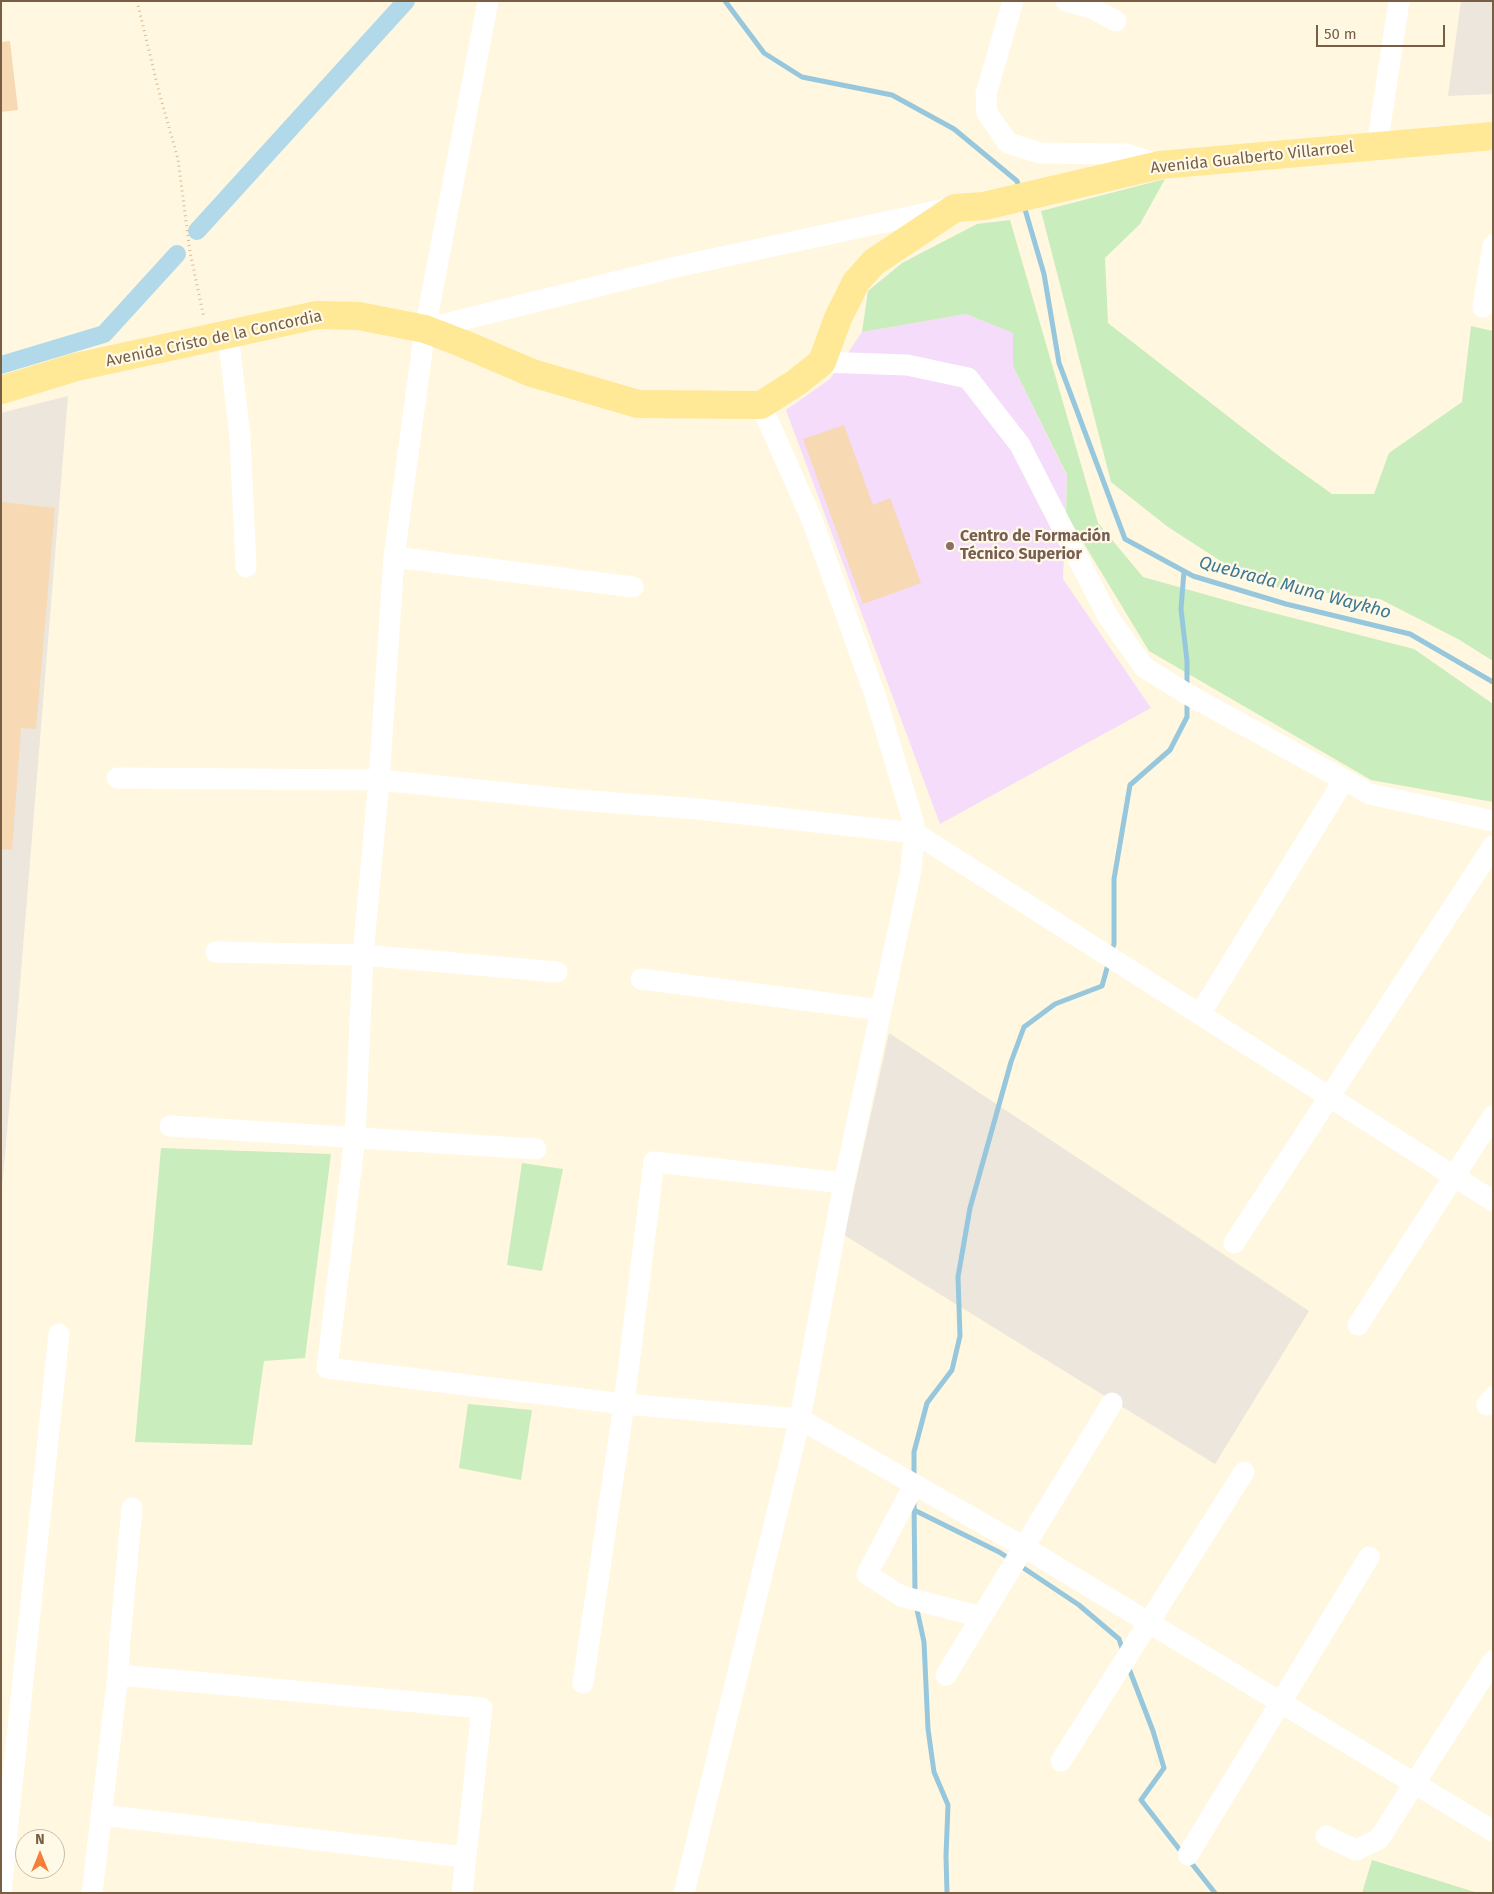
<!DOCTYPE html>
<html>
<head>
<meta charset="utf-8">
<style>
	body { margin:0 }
	#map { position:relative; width:1494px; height:1894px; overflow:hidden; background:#fff7df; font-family:"Fira Sans",sans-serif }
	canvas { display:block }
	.frame { position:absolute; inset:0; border:2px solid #775e44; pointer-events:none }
	.north { position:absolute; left:15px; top:1829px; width:50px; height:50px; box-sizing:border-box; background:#fff9e8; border:1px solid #c9bba6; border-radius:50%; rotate:0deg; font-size:14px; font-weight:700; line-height:20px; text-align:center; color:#775e44 }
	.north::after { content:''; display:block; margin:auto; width:18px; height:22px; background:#f57e38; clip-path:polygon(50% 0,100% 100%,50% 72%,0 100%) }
	.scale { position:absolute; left:1316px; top:25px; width:129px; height:22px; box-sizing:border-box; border:2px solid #775e44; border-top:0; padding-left:6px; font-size:15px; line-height:18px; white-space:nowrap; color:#775e44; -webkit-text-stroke:4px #fff9e8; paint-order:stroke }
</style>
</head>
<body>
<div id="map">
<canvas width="1494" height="1894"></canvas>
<div class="frame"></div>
<div class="north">N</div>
<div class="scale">50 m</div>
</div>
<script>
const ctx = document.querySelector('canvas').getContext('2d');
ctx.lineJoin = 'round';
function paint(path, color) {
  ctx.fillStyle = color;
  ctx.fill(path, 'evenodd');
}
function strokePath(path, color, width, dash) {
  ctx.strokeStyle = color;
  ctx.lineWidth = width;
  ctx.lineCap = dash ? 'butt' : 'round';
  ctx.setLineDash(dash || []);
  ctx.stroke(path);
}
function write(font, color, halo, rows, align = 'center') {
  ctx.font = font + ' "Fira Sans",sans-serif';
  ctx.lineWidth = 4.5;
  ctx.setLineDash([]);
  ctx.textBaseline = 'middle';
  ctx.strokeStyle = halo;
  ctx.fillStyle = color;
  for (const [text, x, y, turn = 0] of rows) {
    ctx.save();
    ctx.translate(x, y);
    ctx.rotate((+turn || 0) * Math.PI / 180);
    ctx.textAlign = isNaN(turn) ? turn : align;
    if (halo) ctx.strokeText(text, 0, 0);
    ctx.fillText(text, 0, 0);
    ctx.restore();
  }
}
const industrial = new Path2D(`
	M1461 1H1493V94L1448 96Z
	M68 396 20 984 1 1200V413Z
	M889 1033 1309 1311 1215 1464 844 1235Z`);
const education = new Path2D(`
	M966 314 1013 333V366L1067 476 1063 579 1151 708 940 824 786 410 830 379 862 332Z`);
const green = new Path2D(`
	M1165 179 1140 224 1105 258 1108 323 1279 456 1332 494H1374L1389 453 1462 402 1471 326 1493 331V661L1458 639 1380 599 1258 585 1168 527 1111 482 1041 211Z
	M1010 220 1098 523 1143 577 1250 607 1414 649 1493 704V802L1371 780 1149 651 1066 514 1067 475 1013 366V333L966 314 862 332 868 291 902 263 977 224Z
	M161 1148 331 1154 305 1358 264 1361 252 1445 135 1442Z
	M522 1163 563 1169 542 1271 507 1265Z
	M468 1404 532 1410 521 1480 459 1468Z
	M1372 1860 1478 1893H1362Z`);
const stream = new Path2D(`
	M725 1 764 53 802 77 892 95 954 129 1017 181 1020 190
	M1024 206 1044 274 1059 363 1125 539 1193 576 1286 604 1410 634 1493 682
	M1184 571 1181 609 1187 661V687
	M1111 953 1114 944V879L1130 785 1170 750 1187 717V700
	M914 1477V1452L927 1403 952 1370 960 1336 958 1277 970 1208 1011 1062 1024 1027 1055 1004 1102 986 1109 961
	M914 1500 915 1594
	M914 1510 999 1552 1010 1559
	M1019 1565 1079 1605 1119 1639 1123 1651
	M916 1605 924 1642 928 1729 934 1772 948 1805 946 1856 947 1893
	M1128 1666 1153 1731 1164 1768 1141 1800 1183 1854
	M1189 1860 1215 1893`);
const canal = new Path2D(`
	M197 231 406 1
	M1 365 104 334 177 254`);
const building = new Path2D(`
	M10 41 18 110 1 112V42Z
	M844 425 873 505 890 498 921 583 863 604 803 439Z
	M1 502 55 508 36 729 21 728 12 850 1 849Z`);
const path = new Path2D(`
	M137 1 159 92 178 159 190 252 204 318`);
const minor = new Path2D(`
	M488 1 425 329 394 557 379 780 363 955 355 1137 327 1368 624 1404 800 1419 1024 1547 1493 1831
	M1013 1 986 94 987 113 1008 143 1040 153 1126 154 1160 165
	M1066 1 1092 8 1116 21
	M1377 146 1399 1
	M1483 307 1493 245
	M425 329 680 266 946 209
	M228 334 240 437 246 567
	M822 362 907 365 968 378 1020 445 1107 615 1144 667 1187 694 1370 794 1493 821
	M394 557 633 587
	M117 778 379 780 577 800 698 809 915 833 1493 1201
	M216 952 363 955 557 972
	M641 979 881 1010
	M1200 1014 1344 780
	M170 1126 536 1149
	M1234 1243 1493 846
	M1358 1325 1493 1116
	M1487 1405 1493 1397
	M914 1485 867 1574 901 1596 981 1617
	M118 1675 482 1708 462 1893
	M946 1675 1112 1403
	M583 1683 624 1404 654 1162 844 1183
	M1061 1761 1244 1472
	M101 1815 465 1857
	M1326 1836 1356 1850 1379 1839 1493 1661
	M1188 1855 1369 1557
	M1 1891 59 1334
	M92 1893 118 1675 120 1639 132 1508
	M684 1893 800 1419 844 1183 910 875 915 833 913 821 876 698 812 520 761 405`);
const major = new Path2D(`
	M1 390 76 367 317 315 359 316 425 329 464 344 532 373 638 404 761 405 797 382 822 362 838 318 856 282 874 262 955 208 984 206 1160 165 1493 136`);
const markers = [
	[950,546,5,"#8d6e63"]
];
const streetNames = [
	["Avenida Gualberto Villarroel",1252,158,-6],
	["Avenida Cristo de la Concordia",214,339,-12]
];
const educationNames = [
	["Centro de Formación",960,537],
	["Técnico Superior",960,555]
];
const waterNames = [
	["Quebrada Muna Waykho",1295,588,15]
];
paint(industrial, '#ece6dc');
paint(education, '#f4dcfa');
paint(green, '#c9edbd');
strokePath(stream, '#97c7dc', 5);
strokePath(canal, '#b2d9ea', 18);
paint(building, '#f7d9b4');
strokePath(path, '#dbbc98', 3, [1, 4]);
strokePath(minor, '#fff', 21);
strokePath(major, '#ffe896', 28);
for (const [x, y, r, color] of markers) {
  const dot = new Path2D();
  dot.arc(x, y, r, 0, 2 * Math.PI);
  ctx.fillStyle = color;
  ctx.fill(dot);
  strokePath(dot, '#fff9e8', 2);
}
write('16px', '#775e44', '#fff9e8', streetNames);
write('bold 16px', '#785e54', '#fff9e8', educationNames, 'left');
write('italic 18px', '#3e7994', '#fff9e8', waterNames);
</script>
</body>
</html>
